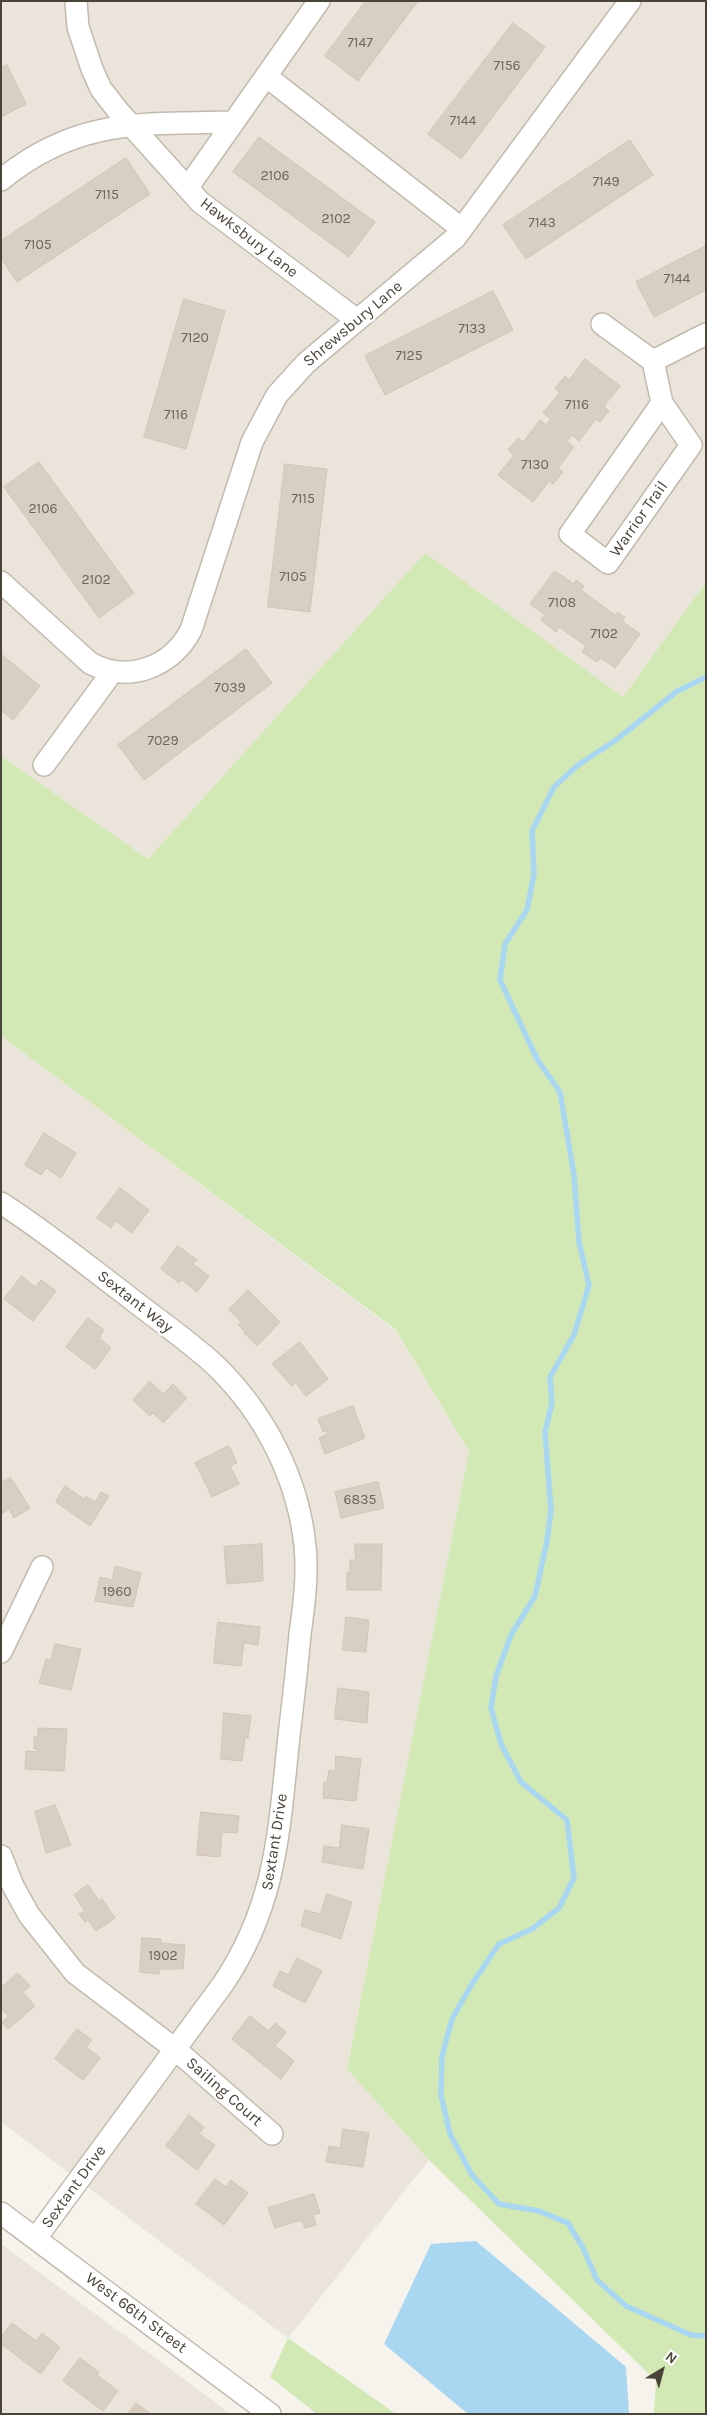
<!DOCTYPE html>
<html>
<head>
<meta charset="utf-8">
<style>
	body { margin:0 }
	#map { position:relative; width:707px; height:2415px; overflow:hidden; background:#f6f2ec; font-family:Karla,sans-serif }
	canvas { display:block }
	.frame { position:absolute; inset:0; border:2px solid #4a4339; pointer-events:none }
	.north { position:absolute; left:637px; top:2345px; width:50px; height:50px; -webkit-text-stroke:4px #fff; paint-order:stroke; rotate:37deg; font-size:14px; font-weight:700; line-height:20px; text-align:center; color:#4a4339 }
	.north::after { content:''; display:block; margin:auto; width:18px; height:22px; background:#4a4339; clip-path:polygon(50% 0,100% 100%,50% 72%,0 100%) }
</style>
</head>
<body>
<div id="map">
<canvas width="707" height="2415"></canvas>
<div class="frame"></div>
<div class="north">N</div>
</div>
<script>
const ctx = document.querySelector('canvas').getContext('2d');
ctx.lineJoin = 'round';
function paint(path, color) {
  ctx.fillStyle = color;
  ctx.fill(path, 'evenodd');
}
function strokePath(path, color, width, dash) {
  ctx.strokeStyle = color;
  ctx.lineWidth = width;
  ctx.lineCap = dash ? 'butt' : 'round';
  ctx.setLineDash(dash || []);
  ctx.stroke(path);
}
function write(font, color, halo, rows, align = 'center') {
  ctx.font = font + ' Karla,sans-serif';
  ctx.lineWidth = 5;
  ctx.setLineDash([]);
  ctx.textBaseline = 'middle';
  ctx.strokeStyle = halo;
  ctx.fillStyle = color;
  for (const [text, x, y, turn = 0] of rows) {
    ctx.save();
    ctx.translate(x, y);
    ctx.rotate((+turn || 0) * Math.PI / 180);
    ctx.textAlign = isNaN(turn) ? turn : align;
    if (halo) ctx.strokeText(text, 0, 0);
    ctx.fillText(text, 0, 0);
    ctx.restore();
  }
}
const residential = new Path2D(`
	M1 1H706V582L623 697 425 554 148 859 1 756Z
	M1 1036 395 1330 469 1451 347 2069 429 2160 288 2338 1 2122Z
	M1 2244 231 2414H1Z`);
const green = new Path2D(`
	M425 553 623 697 706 582V2414H654L656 2381 429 2160 347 2069 469 1451 395 1329 1 1036V756L148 859Z
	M288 2338 396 2414H317L270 2377Z`);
const water = new Path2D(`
	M476 2241 626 2367 629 2414H468L384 2344 431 2244Z`);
const stream = new Path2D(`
	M706 677 676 692 616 740 578 765 554 787 532 831 534 874 527 910 505 944 500 980 537 1059 560 1092 574 1175 579 1242 589 1285 574 1335 550 1377 552 1403 545 1432 551 1510 547 1541 535 1596 511 1635 496 1676 491 1708 501 1744 521 1782 567 1820 574 1878 559 1908 532 1929 499 1944 472 1984 452 2019 442 2056 441 2095 450 2134 472 2175 499 2204 539 2211 568 2223 583 2248 597 2280 626 2306 691 2335 706 2336`);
const building = new Path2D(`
	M366 1H418L358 81 325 56Z
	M513 23 545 47 461 159 428 134Z
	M7 65 26 104 1 117V68Z
	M259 137 375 222 349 257 233 172Z
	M630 140 653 175 526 259 503 225Z
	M126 158 150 194 17 282 1 258V241Z
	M706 246V290L654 317 636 282Z
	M493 291 513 330 385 395 365 356Z
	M184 299 225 311 186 449 144 437Z
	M585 359 620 386 604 406 609 411 600 422 596 419 579 441 572 435 567 441 574 447 558 468 563 472 553 484 549 481 533 502 498 475 514 455 508 450 518 438 523 442 540 420 546 425 551 419 543 413 560 392 555 389 565 376 569 380Z
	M39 462 134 593 99 618 4 487Z
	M285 464 327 469 310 612 268 607Z
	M555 571 574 584 576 580 584 586 581 590 615 615 618 612 621 615 625 617 622 621 640 634 615 668 601 658 597 662 582 652 586 646 559 627 556 632 541 620 545 615 530 604Z
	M246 649 272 683 144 780 118 745Z
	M1 654 40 686 13 720 1 710Z
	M44 1133 76 1153 61 1178 46 1168 41 1175 25 1165Z
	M120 1188 149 1210 132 1233 116 1221 111 1228 97 1218Z
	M178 1246 197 1260 193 1264 209 1276 197 1292 182 1280 179 1283 161 1269Z
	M22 1276 35 1287 41 1280 56 1291 33 1321 4 1299Z
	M248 1290 280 1322 257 1346 244 1333 245 1332 238 1325 241 1322 229 1310Z
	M88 1318 104 1330 99 1338 111 1348 95 1369 66 1347Z
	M300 1342 328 1379 306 1396 296 1383 292 1386 272 1364Z
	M150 1381 163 1394 173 1384 187 1398 163 1423 153 1413 150 1416 133 1400Z
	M353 1406 365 1438 325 1454 319 1438 328 1434 327 1431 323 1432 318 1419Z
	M229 1446 237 1463 230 1466 239 1484 212 1497 195 1463Z
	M11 1478 30 1508 14 1518 9 1509 1 1514V1483Z
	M378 1482 384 1508 341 1518 335 1492Z
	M65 1486 84 1499 86 1496 95 1502 101 1492 109 1496 90 1526 56 1502Z
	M262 1544 263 1581 227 1584 224 1547Z
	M355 1544H382L381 1590H347V1572H350V1560H355Z
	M115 1566 141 1573 133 1607 95 1601 100 1577 112 1580Z
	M346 1617 369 1620 366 1652 343 1650Z
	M218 1622 260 1627 258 1645 244 1643 241 1666 214 1663Z
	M55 1644 81 1649 71 1690 39 1683 46 1659 51 1660Z
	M338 1688 369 1692 367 1723 335 1719Z
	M224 1713 251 1716 248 1738H245L242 1761 221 1759Z
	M38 1728 67 1729 64 1771 25 1769 26 1751 37 1752V1749H34V1737H38Z
	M336 1756 361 1759 356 1801 323 1798 324 1782 327 1783 329 1770 335 1771Z
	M55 1805 71 1845 46 1853 35 1812Z
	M201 1812 239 1816 237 1833 222 1832 220 1857 197 1855Z
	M342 1825 369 1829 363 1869 322 1862 324 1846 339 1848Z
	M88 1885 99 1901 102 1899 115 1918 96 1931 88 1920 85 1922 79 1914 85 1911 74 1895Z
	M327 1894 352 1902 341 1939 301 1926 305 1910 320 1914Z
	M142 1938 161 1939V1943L185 1945 183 1969H159V1974L140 1972Z
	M297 1958 322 1971 305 2003 273 1986 280 1971 288 1975Z
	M18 1973 30 1986 23 1992 35 2006 8 2029 2 2022 8 2016 1 2009V1988Z
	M250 2016 269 2031 275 2023 286 2032 275 2046 294 2061 281 2079 232 2039Z
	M77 2029 92 2040 86 2047 100 2058 83 2080 55 2059Z
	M189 2115 204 2127 199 2134 215 2145 197 2170 166 2146Z
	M343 2129 369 2133 363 2167 326 2162 329 2146 340 2148Z
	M215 2179 226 2187 231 2180 248 2193 224 2225 196 2204Z
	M314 2194 320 2213 313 2215 316 2225 305 2228 302 2220 275 2228 268 2208Z
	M12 2323 36 2341 42 2333 60 2347 41 2374 1 2344V2338Z
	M80 2358 99 2372 97 2375 118 2391 103 2411 63 2381Z
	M136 2403 151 2414H128Z`);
const minor = new Path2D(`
	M76 1 78 27 92 69 101 89 119 112 200 202 357 320
	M266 76 462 229
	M1 180C76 118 142 124 233 122
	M188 187 319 1
	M602 324 653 361 662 403 570 534 608 563 691 445 662 403
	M653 361 706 334
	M1 582 90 663C128 684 172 667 191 630L252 442 277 395 306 363 455 238 630 1
	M44 765 113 671
	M1 1203C45 1231 84 1263 125 1294 155 1318 188 1340 216 1366 265 1414 298 1478 305 1546 308 1576 304 1605 300 1634 297 1668 293 1702 289 1736 279 1829 277 1904 223 1984L36 2238
	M1 1652 42 1567
	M1 1856 13 1886 29 1915 75 1973 175 2049 272 2134
	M1 2213 270 2414`);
const numberNames = [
	["7147",360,43],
	["7156",507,66],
	["7144",463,121],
	["2106",275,176],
	["7149",606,182],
	["7115",107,195],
	["2102",336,219],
	["7143",542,223],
	["7105",38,245],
	["7144",677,279],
	["7133",472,329],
	["7120",195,338],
	["7125",409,356],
	["7116",577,405],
	["7116",176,415],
	["7130",535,465],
	["7115",303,499],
	["2106",43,509],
	["7105",293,577],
	["2102",96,580],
	["7108",562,603],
	["7102",604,634],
	["7039",230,688],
	["7029",163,741],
	["6835",360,1500],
	["1960",117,1592],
	["1902",163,1956]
];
const streetNames = [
	["Hawksbury Lane",249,238,38],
	["Shrewsbury Lane",353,324,-40],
	["Warrior Trail",639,519,-55],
	["Sextant Way",135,1302,38],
	["Sextant Drive",275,1842,-81],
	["Sailing Court",224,2092,41],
	["Sextant Drive",74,2187,-54],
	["West 66th Street",136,2313,37]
];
paint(residential, '#eae4da');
paint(green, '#d3e9b5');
paint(water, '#a9d6f1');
strokePath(stream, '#a9d6f1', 5.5);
paint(building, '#d8cec1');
strokePath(building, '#d2c6b4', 1);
strokePath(minor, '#c2baae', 24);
strokePath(minor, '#fff', 21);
write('14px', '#6e665b', null, numberNames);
write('16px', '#4a4339', '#fff', streetNames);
</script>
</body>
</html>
